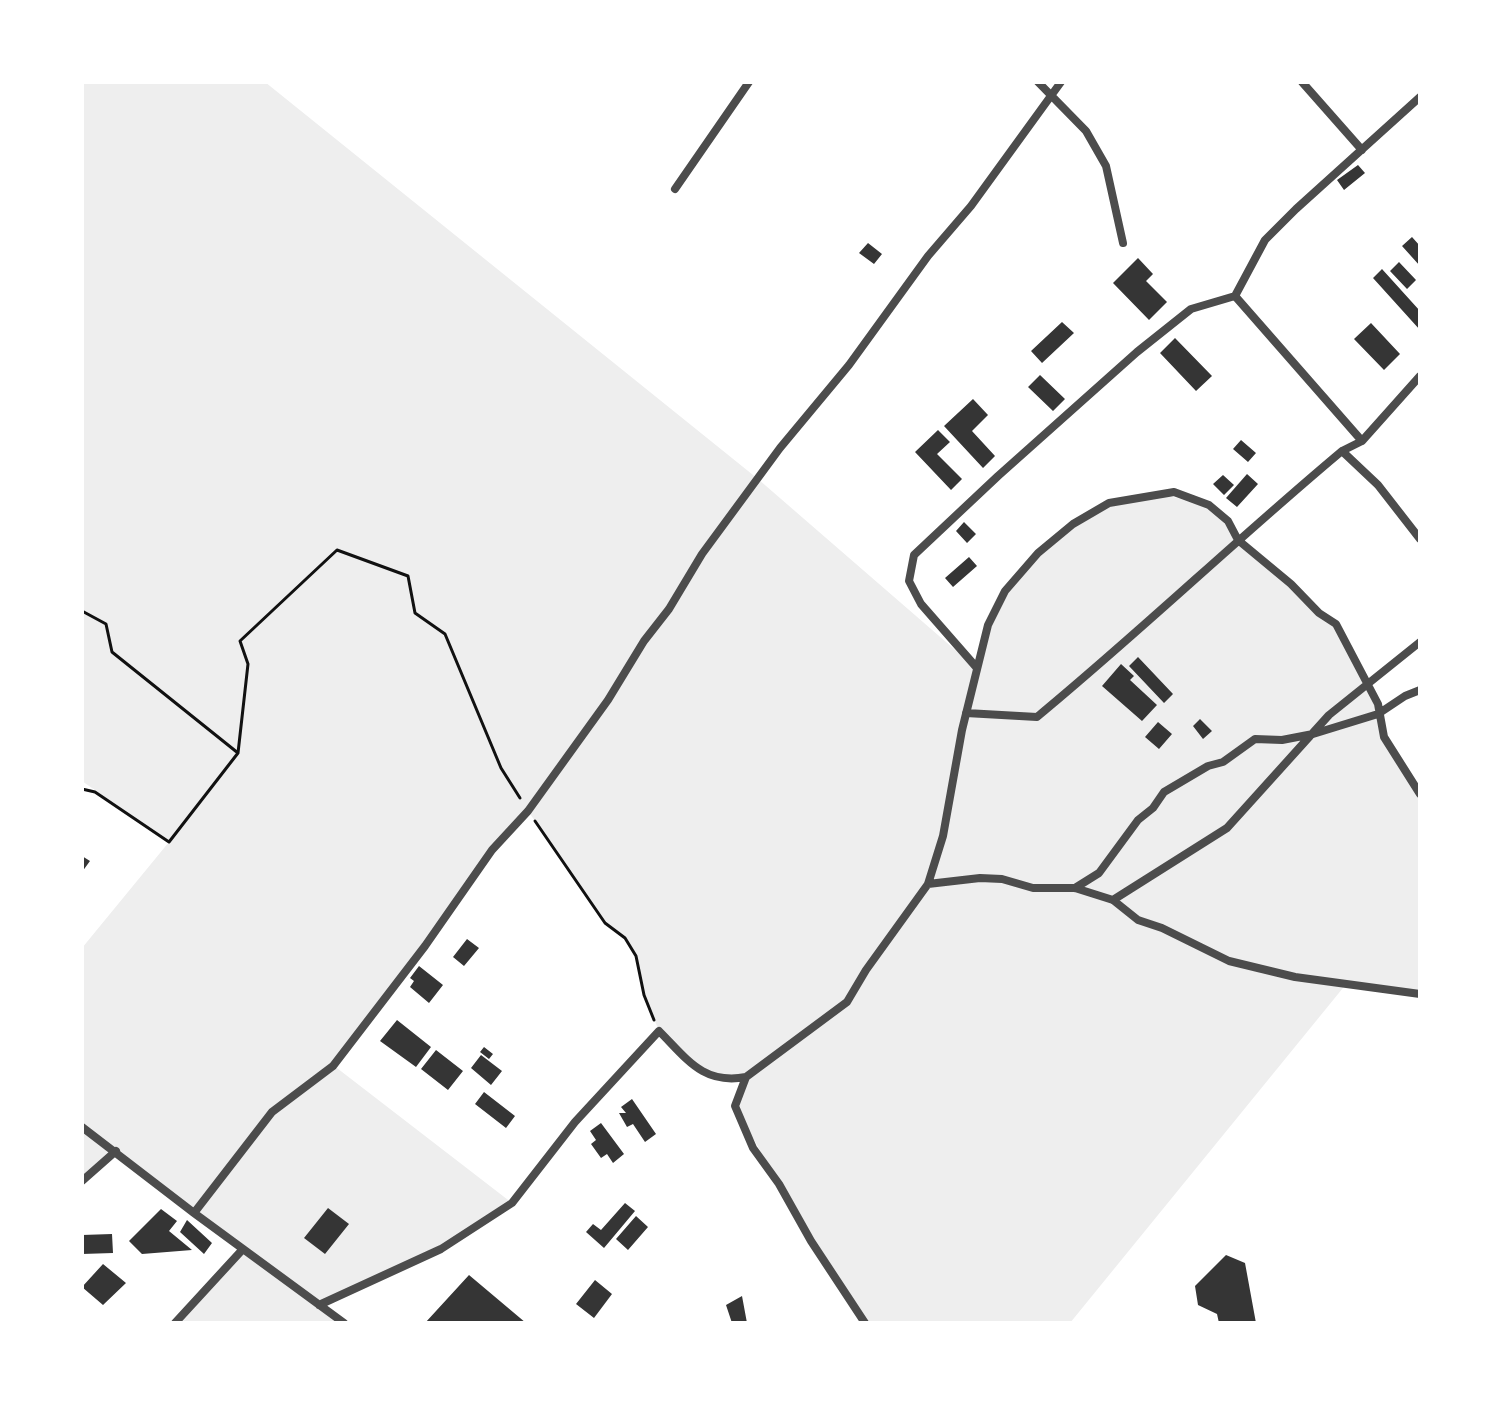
<!DOCTYPE html>
<html>
<head>
<meta charset="utf-8">
<style>
	body { margin:0 }
	#map { position:relative; width:1502px; height:1405px; overflow:hidden; background:#fff; font-family:Figtree,sans-serif }
	canvas { display:block }
	.frame { position:absolute; inset:0; border:84px solid #fff; pointer-events:none }
</style>
</head>
<body>
<div id="map">
<canvas width="1502" height="1405"></canvas>
<div class="frame"></div>
</div>
<script>
const ctx = document.querySelector('canvas').getContext('2d');
ctx.lineJoin = 'round';
function paint(path, color) {
  ctx.fillStyle = color;
  ctx.fill(path, 'evenodd');
}
function strokePath(path, color, width, dash) {
  ctx.strokeStyle = color;
  ctx.lineWidth = width;
  ctx.lineCap = dash ? 'butt' : 'round';
  ctx.setLineDash(dash || []);
  ctx.stroke(path);
}
const green = new Path2D(`
	M82 82H265L758 479 976 668 1000 601 1038 553 1109 503 1159 494 1209 505 1238 540 1336 624 1368 686 1384 737 1420 790V992L1347 983 1070 1323H869L779 1184 735 1106 746 1077 707 1075 659 1031 644 995 636 956 625 938 605 922 528 811 554 774 333 1065 512 1203 441 1249 320 1304 346 1323H175L243 1249 114 1154 82 1181V948L169 842 82 781Z`);
const building = new Path2D(`
	M1358 165 1365 173 1344 190 1337 180Z
	M1412 237 1420 246V266L1402 246Z
	M868 243 882 254 874 264 859 253Z
	M1138 258 1153 274 1146 281 1167 302 1149 320 1113 283Z
	M1399 262 1416 280 1407 289 1390 271Z
	M1382 269 1420 311V330L1373 278Z
	M1062 322 1074 333 1042 363 1031 351Z
	M1371 323 1400 354 1384 370 1354 339Z
	M1175 338 1212 376 1196 391 1160 353Z
	M1040 375 1065 399 1053 411 1028 387Z
	M973 399 988 415 972 431 995 456 983 468 944 426Z
	M938 430 950 442 937 454 962 479 951 490 915 452Z
	M1241 440 1256 453 1248 462 1233 449Z
	M1247 474 1258 484 1237 507 1226 498Z
	M1223 475 1234 485 1224 495 1213 484Z
	M964 522 976 534 967 543 956 531Z
	M969 557 977 566 953 587 945 578Z
	M1138 657 1173 694 1164 703 1129 666Z
	M1121 664 1134 676 1130 680 1157 705 1142 721 1102 686Z
	M1200 719 1212 731 1203 739 1193 726Z
	M1158 722 1172 734 1159 749 1145 737Z
	M82 856 90 861 82 872Z
	M467 939 479 948 464 966 453 957Z
	M419 966 443 985 429 1003 410 987 414 981 410 978Z
	M397 1020 431 1047 416 1067 380 1041Z
	M484 1047 493 1054 489 1059 480 1052Z
	M436 1050 463 1071 448 1090 421 1069Z
	M481 1055 502 1071 491 1085 471 1068Z
	M484 1092 515 1116 506 1128 475 1104Z
	M632 1099 656 1134 645 1142 633 1124 627 1127 619 1113H626L621 1107Z
	M601 1123 624 1154 613 1163 607 1154 601 1158 591 1144 596 1140 590 1131Z
	M625 1203 635 1211 604 1248 586 1232 593 1224 601 1230Z
	M328 1208 349 1224 325 1254 304 1238Z
	M161 1209 177 1221 169 1231 192 1250 142 1254 129 1241Z
	M636 1216 648 1227 628 1250 616 1239Z
	M187 1220 212 1243 204 1254 180 1232Z
	M112 1234 113 1253 82 1254V1235Z
	M1226 1255 1245 1263 1256 1323H1219L1217 1314 1198 1305 1195 1286Z
	M103 1264 126 1283 103 1305 82 1287Z
	M469 1275 526 1323H425Z
	M595 1280 612 1294 594 1318 576 1304Z
	M742 1296 747 1323H732L726 1305Z`);
const path = new Path2D(`
	M82 611 106 624 112 652 238 753
	M82 789 95 792 169 842 238 753 248 664 240 641 337 550 408 576 415 613 445 634 501 768 520 798
	M535 821 605 923 625 938 636 956 644 995 654 1020`);
const minor = new Path2D(`
	M1038 82 1086 131 1106 166 1123 243
	M1302 82 1362 150
	M675 189 749 82
	M1235 296 1362 441
	M1420 376 1362 441 1342 451 1378 485 1420 539
	M977 668 921 604 909 581 914 555 998 476 1137 352 1191 309 1235 296 1265 240 1296 209 1420 97
	M966 713 1037 717C1141 631 1238 538 1342 451
	M928 884 980 878 1002 879 1033 888H1075L1113 900 1138 920 1162 928 1229 961 1295 977 1420 994
	M1075 888 1099 873 1138 820 1153 808 1164 792 1208 766 1223 762 1255 739 1282 740 1313 734 1378 714 1405 696 1420 690
	M1113 900 1227 828 1329 715 1420 642
	M746 1077 735 1106 753 1148 779 1184 811 1241 865 1323
	M82 1127 194 1213 344 1323
	M82 1181 116 1151
	M194 1213 272 1112 333 1066 425 946 492 850 528 811 608 700 644 641 669 609 702 554 780 448 849 365 928 256 971 206 1061 82
	M319 1305 441 1249 512 1203 575 1122 659 1031C687 1059 703 1085 746 1077L847 1002 866 970 928 884 943 836 962 730 988 625 1005 591 1038 553 1073 524 1109 503 1174 492 1209 505 1228 521 1238 540 1291 584 1319 613 1336 624 1378 704 1384 737 1420 794
	M175 1323 243 1249`);
paint(green, '#eee');
paint(building, '#353535');
strokePath(path, '#111', 3);
strokePath(minor, '#4c4c4c', 8);
</script>
</body>
</html>
